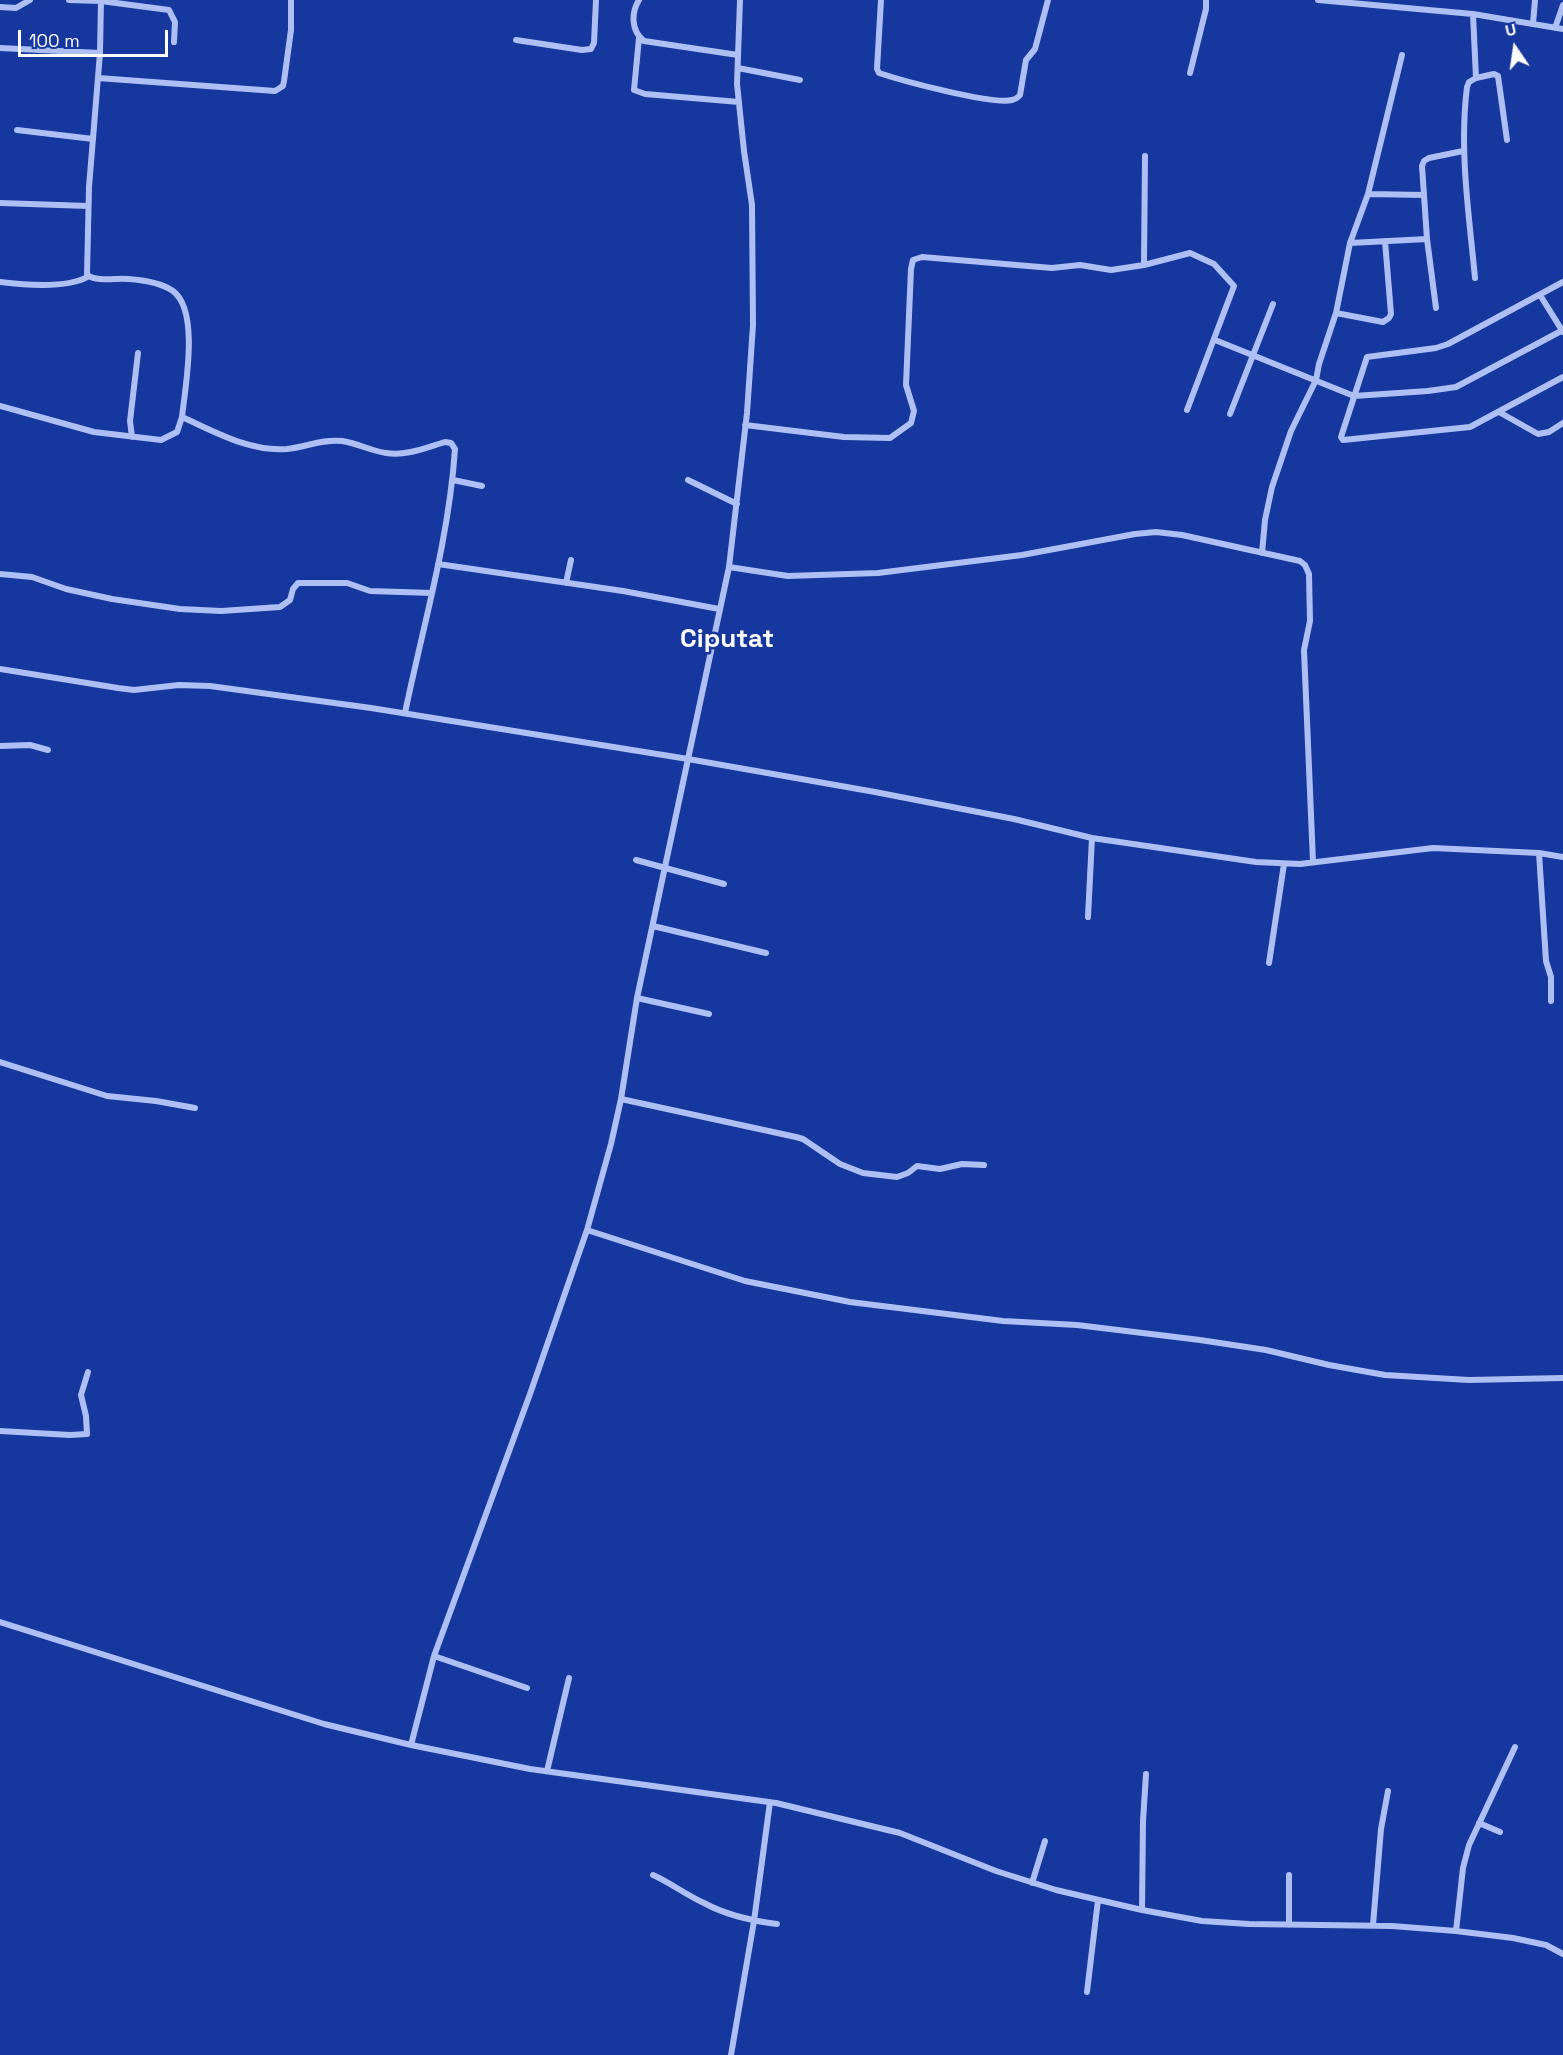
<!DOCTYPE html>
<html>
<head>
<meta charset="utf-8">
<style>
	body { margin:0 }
	#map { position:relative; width:1563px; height:2055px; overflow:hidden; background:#16379e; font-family:"Space Grotesk",sans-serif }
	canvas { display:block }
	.north { position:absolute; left:1485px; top:18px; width:60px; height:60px; -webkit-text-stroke:4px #16379e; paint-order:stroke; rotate:347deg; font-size:16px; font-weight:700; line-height:24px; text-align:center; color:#fff }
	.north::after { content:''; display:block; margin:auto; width:21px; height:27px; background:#fff; clip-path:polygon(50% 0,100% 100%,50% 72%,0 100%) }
	.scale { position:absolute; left:18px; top:30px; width:150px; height:27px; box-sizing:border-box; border:3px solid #fff; border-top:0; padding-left:8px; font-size:18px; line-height:21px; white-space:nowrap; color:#fff; -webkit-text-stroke:4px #16379e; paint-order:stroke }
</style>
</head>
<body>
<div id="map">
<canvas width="1563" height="2055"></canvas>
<div class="north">U</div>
<div class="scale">100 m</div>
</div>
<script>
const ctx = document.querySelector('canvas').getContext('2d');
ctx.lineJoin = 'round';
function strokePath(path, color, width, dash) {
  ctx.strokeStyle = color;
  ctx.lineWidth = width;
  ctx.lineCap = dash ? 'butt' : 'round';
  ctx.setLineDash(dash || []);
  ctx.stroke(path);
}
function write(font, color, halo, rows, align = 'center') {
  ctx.font = font + ' "Space Grotesk",sans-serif';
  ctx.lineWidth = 5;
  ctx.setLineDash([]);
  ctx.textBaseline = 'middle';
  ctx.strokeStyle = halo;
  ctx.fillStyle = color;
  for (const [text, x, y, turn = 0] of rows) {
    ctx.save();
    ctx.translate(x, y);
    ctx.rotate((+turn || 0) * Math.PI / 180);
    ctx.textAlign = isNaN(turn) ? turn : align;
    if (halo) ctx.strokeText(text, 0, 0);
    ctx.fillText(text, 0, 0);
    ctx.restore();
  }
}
const minor = new Path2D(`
	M69 0 101 1 169 10 175 22 174 42
	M639 0C631 13 631 31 644 41L738 55
	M881 0 877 69 879 73C903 81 992 105 1012 100 1017 99 1017 98 1020 95L1026 60 1035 49 1048 0
	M1318 0 1473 14 1563 29
	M0 7 16 8 30 0
	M1473 14 1476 78 1469 82 1467 87C1459 151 1469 214 1475 278
	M1533 24 1535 0
	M1555 28 1563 5
	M639 38 634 90 645 94 739 102
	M516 40 582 50 591 49 594 43 596 0
	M0 48 100 53 101 0
	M100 53 89 187 87 275C97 282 116 278 128 279 143 280 160 282 173 291 200 311 185 388 182 417 215 432 250 452 287 449 306 447 322 439 342 441 357 443 371 451 386 453 407 456 425 448 445 442L451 443 455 449C449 539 423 626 405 713
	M738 68 800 80
	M1190 73 1206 9V0
	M98 78 275 91 283 86 284 81 291 30V0
	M1476 78 1494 74 1498 76 1507 140
	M17 130 93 139
	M1145 156 1144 265 1190 253 1214 264 1234 286 1187 410
	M1368 194 1424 195
	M0 203 88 206
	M1350 243 1427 239
	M0 282C24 285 68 289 89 276
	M1563 282 1448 344 1436 348 1367 357 1341 437 1343 440 1470 427 1563 377
	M1540 295 1563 332
	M1436 308 1427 239 1422 166 1424 161 1429 158 1463 151
	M1336 313 1383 322 1389 318 1391 314 1385 241
	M1215 340 1354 396 1428 391 1456 387 1563 330
	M0 406 94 432 161 440 177 432 182 417
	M1499 412 1538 434 1549 432 1563 423
	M1230 414 1273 304
	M745 425 844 437 890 438 911 423 914 411 906 385 911 269 913 260 922 257 1052 268 1080 265 1111 270 1144 265
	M132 437 130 421 138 353
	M453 480 482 486
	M688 480 737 504
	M1262 553 1265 520 1272 487 1291 431 1316 380 1319 364 1336 313 1350 243 1368 194 1402 55
	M438 564 623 591 719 609
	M729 567 788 576 878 573 1022 555 1135 534 1156 532 1182 535 1300 561 1305 565 1309 574 1310 621 1304 650 1313 862
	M0 574 32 577 66 589 112 599 180 609 221 611 280 607 290 600 293 589 298 583H347L370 591 432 593
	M566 583 571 560
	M0 669 118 688 134 690 179 685 210 686 371 708 688 759 875 792 1014 819 1092 838 1256 862 1300 864 1433 848 1539 853 1563 857
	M0 746 30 745 48 750
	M1539 853 1546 961 1551 977V1001
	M636 860 724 884
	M1088 917 1092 838
	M653 926 766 953
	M1269 963 1284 864
	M637 998 709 1014
	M0 1062 107 1096 156 1101 195 1108
	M621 1099 796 1137 803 1139 840 1164 863 1173 897 1177 908 1173 917 1166 940 1169 962 1164 984 1165
	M587 1230 745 1281 850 1302 1003 1321 1077 1325 1200 1340 1266 1350 1329 1365 1385 1375 1469 1380 1563 1378
	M0 1431 70 1435 87 1434 86 1416 81 1395 88 1372
	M0 1622 324 1724 411 1745 530 1769 776 1803 900 1833 996 1871 1056 1890 1142 1910 1202 1921 1249 1924 1392 1926 1456 1931 1513 1938 1546 1945 1563 1954
	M434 1656 527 1688
	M411 1745 434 1656 530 1394 587 1230 611 1144 621 1099 637 998 729 567 747 413 753 325 752 205 744 151 737 84 740 0
	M547 1771 569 1678
	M1479 1823 1500 1832
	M653 1875C671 1883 686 1895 704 1903 726 1915 753 1921 777 1924
	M1289 1875V1925
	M1032 1883 1045 1841
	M1142 1910 1143 1821 1146 1774
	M1373 1925 1381 1829 1388 1791
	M1456 1931 1463 1868 1469 1845 1515 1747
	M1087 1992 1098 1900
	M731 2055 754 1921 770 1802`);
const quarterNames = [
	["Ciputat",727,640]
];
strokePath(minor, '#aec0f3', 6);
write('bold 26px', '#fff', '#16379e', quarterNames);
</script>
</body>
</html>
